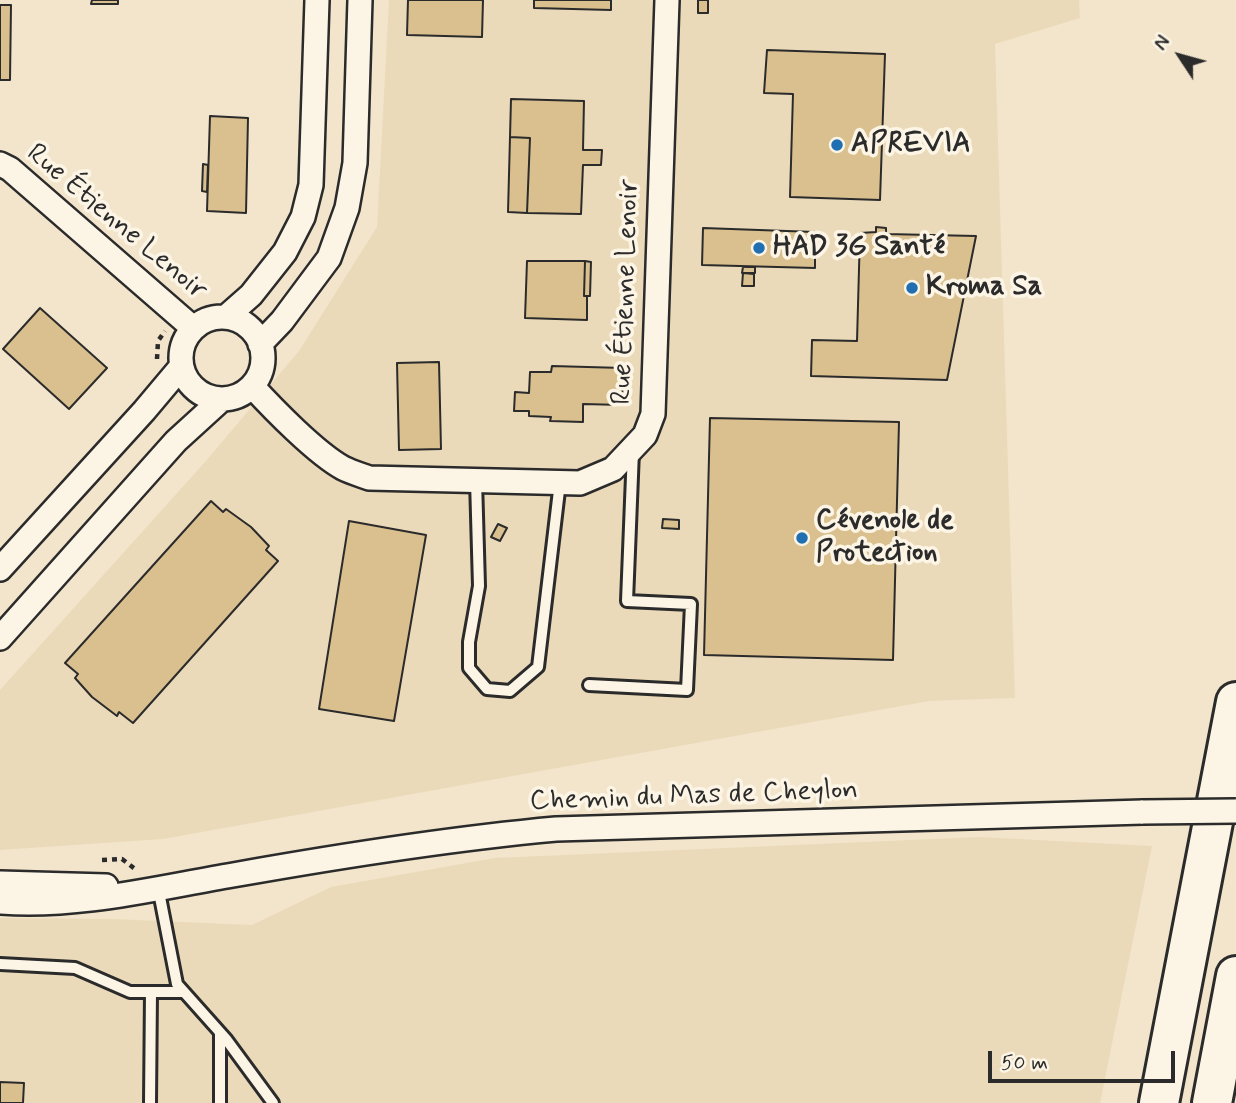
<!DOCTYPE html>
<html>
<head>
<meta charset="utf-8">
<style>
	body { margin:0 }
	#map { position:relative; width:1236px; height:1103px; overflow:hidden; background:#f2e5cb; font-family:Mynerve,sans-serif }
	canvas { display:block }
	.north { position:absolute; left:1145px; top:21px; width:70px; height:70px; -webkit-text-stroke:5px #fcf5e5; paint-order:stroke; rotate:306deg; font-size:19px; font-weight:700; line-height:28px; text-align:center; color:#2b2b2b }
	.north::after { content:''; display:block; margin:auto; width:24px; height:32px; background:#2b2b2b; clip-path:polygon(50% 0,100% 100%,50% 72%,0 100%) }
	.scale { position:absolute; left:988px; top:1051px; width:187px; height:32px; box-sizing:border-box; border:4px solid #2b2b2b; border-top:0; padding-left:9px; font-size:21px; line-height:24px; white-space:nowrap; color:#2b2b2b; -webkit-text-stroke:5px #fcf5e5; paint-order:stroke }
</style>
</head>
<body>
<div id="map">
<canvas width="1236" height="1103"></canvas>
<div class="north">N</div>
<div class="scale">50 m</div>
</div>
<script>
const ctx = document.querySelector('canvas').getContext('2d');
ctx.lineJoin = 'round';
function paint(path, color) {
  ctx.fillStyle = color;
  ctx.fill(path, 'evenodd');
}
function strokePath(path, color, width, dash) {
  ctx.strokeStyle = color;
  ctx.lineWidth = width;
  ctx.lineCap = dash ? 'butt' : 'round';
  ctx.setLineDash(dash || []);
  ctx.stroke(path);
}
function write(font, color, halo, rows, align = 'center') {
  ctx.font = font + ' Mynerve,sans-serif';
  ctx.lineWidth = 7;
  ctx.setLineDash([]);
  ctx.textBaseline = 'middle';
  ctx.strokeStyle = halo;
  ctx.fillStyle = color;
  for (const [text, x, y, turn = 0] of rows) {
    ctx.save();
    ctx.translate(x, y);
    ctx.rotate((+turn || 0) * Math.PI / 180);
    ctx.textAlign = isNaN(turn) ? turn : align;
    if (halo) ctx.strokeText(text, 0, 0);
    ctx.fillText(text, 0, 0);
    ctx.restore();
  }
}
const built = new Path2D(`
	M389 0H1079L1080 18 995 44 1015 698 929 701 163 839 0 850V690L205 462 299 351 377 227Z
	M980 837 1152 846 1100 1103H0V918L113 919 252 925 331 887 495 858Z`);
const building = new Path2D(`
	M92 0H118V4H91Z
	M408 0H483L482 37 407 35Z
	M534 0H611V10L534 8Z
	M698 0H708V13H698Z
	M0 5H11L10 80H0Z
	M767 50 885 54 880 200 790 197 793 94 764 93Z
	M511 99 584 101 583 150H602L601 165H583L581 214 527 213 530 138 510 137Z
	M210 116 248 118 246 213 207 211Z
	M510 137 530 138 527 213 508 212Z
	M203 164 208 165 207 192 202 191Z
	M876 227 886 228V234L976 236 947 380 811 376 812 340 857 341 860 233 876 232Z
	M703 228 815 232V268L702 265Z
	M527 261H585L584 296H587V320L525 318Z
	M585 261 591 262 590 296H584Z
	M743 267H755V273H742Z
	M743 273 754 274V286H742Z
	M40 308 107 368 69 409 3 349Z
	M439 362 441 449 399 450 397 363Z
	M552 366 623 368 622 405 583 404V422L550 421 551 417 529 416V411H514L515 392 529 393 530 372H551Z
	M710 418 899 422 893 660 704 655Z
	M211 501 223 512 226 509 251 527 269 546 266 550 278 561 133 723 119 712 117 716 92 697 75 678 78 674 65 663Z
	M663 519 679 520V529L662 528Z
	M349 521 426 535 394 721 319 709Z
	M498 524 507 528 500 541 491 537Z
	M0 1082 24 1083 23 1103H0Z`);
const path = new Path2D(`
	M157 359 158 341 165 331
	M102 860 122 859 135 869`);
const lane = new Path2D(`
	M476 480 479 586 469 642V668L487 689 510 691 538 667 560 482
	M589 685 687 690 691 604 627 601 633 451
	M158 887 177 984 226 1039 273 1103
	M0 964 75 968 130 992H184
	M150 1103 151 992
	M220 1103V1033`);
const street = new Path2D(`
	M0 164 10 169 193 328
	M181 358a41 41 0 1 1 82 0a41 41 0 1 1-82 0Z
	M226 317 251 295 285 252 303 217 311 185 317 0
	M260 344 282 321 329 258 347 208 355 163 360 0
	M252 386C274 410 316 453 343 468 351 472 361 475 369 478L580 483 613 469 645 435 653 414 667 0
	M0 569 144 411 181 367
	M0 638 176 441 221 400
	M0 883 106 886
	M0 902C78 908 156 888 233 875 340 856 447 839 556 829L1143 812`);
const highway = new Path2D(`
	M1159 1103 1236 702
	M1212 1103 1236 976`);
const streetBridge = new Path2D(`
	M1143 812 1236 811`);
const markers = [
	[837,145,7,"#1f6fb2"],
	[759,248,7,"#1f6fb2"],
	[912,288,7,"#1f6fb2"],
	[802,538,7,"#1f6fb2"]
];
const poiNames = [
	["APREVIA",851,145],
	["HAD 3G Santé",773,248],
	["Kroma Sa",926,288],
	["Cévenole de",816,522],
	["Protection",816,554]
];
const streetNames = [
	["Rue Étienne Lenoir",116,223,40],
	["Rue Étienne Lenoir",627,292,-88],
	["Chemin du Mas de Cheylon",694,797,-2]
];
paint(built, '#ebdab9');
paint(building, '#dabf8f');
strokePath(building, '#2b2b2b', 2);
strokePath(lane, '#2b2b2b', 16);
strokePath(street, '#2b2b2b', 28);
strokePath(highway, '#2b2b2b', 44);
strokePath(path, '#2b2b2b', 4.5, [5, 5]);
strokePath(lane, '#fcf5e5', 10);
strokePath(street, '#fcf5e5', 23);
strokePath(highway, '#fcf5e5', 38);
strokePath(streetBridge, '#2b2b2b', 28, []);
strokePath(streetBridge, '#fcf5e5', 23);
for (const [x, y, r, color] of markers) {
  const dot = new Path2D();
  dot.arc(x, y, r, 0, 2 * Math.PI);
  ctx.fillStyle = color;
  ctx.fill(dot);
  strokePath(dot, '#fcf5e5', 2.5);
}
write('bold 28px', '#2b2b2b', '#fcf5e5', poiNames, 'left');
write('28px', '#2b2b2b', '#fcf5e5', streetNames);
</script>
</body>
</html>
